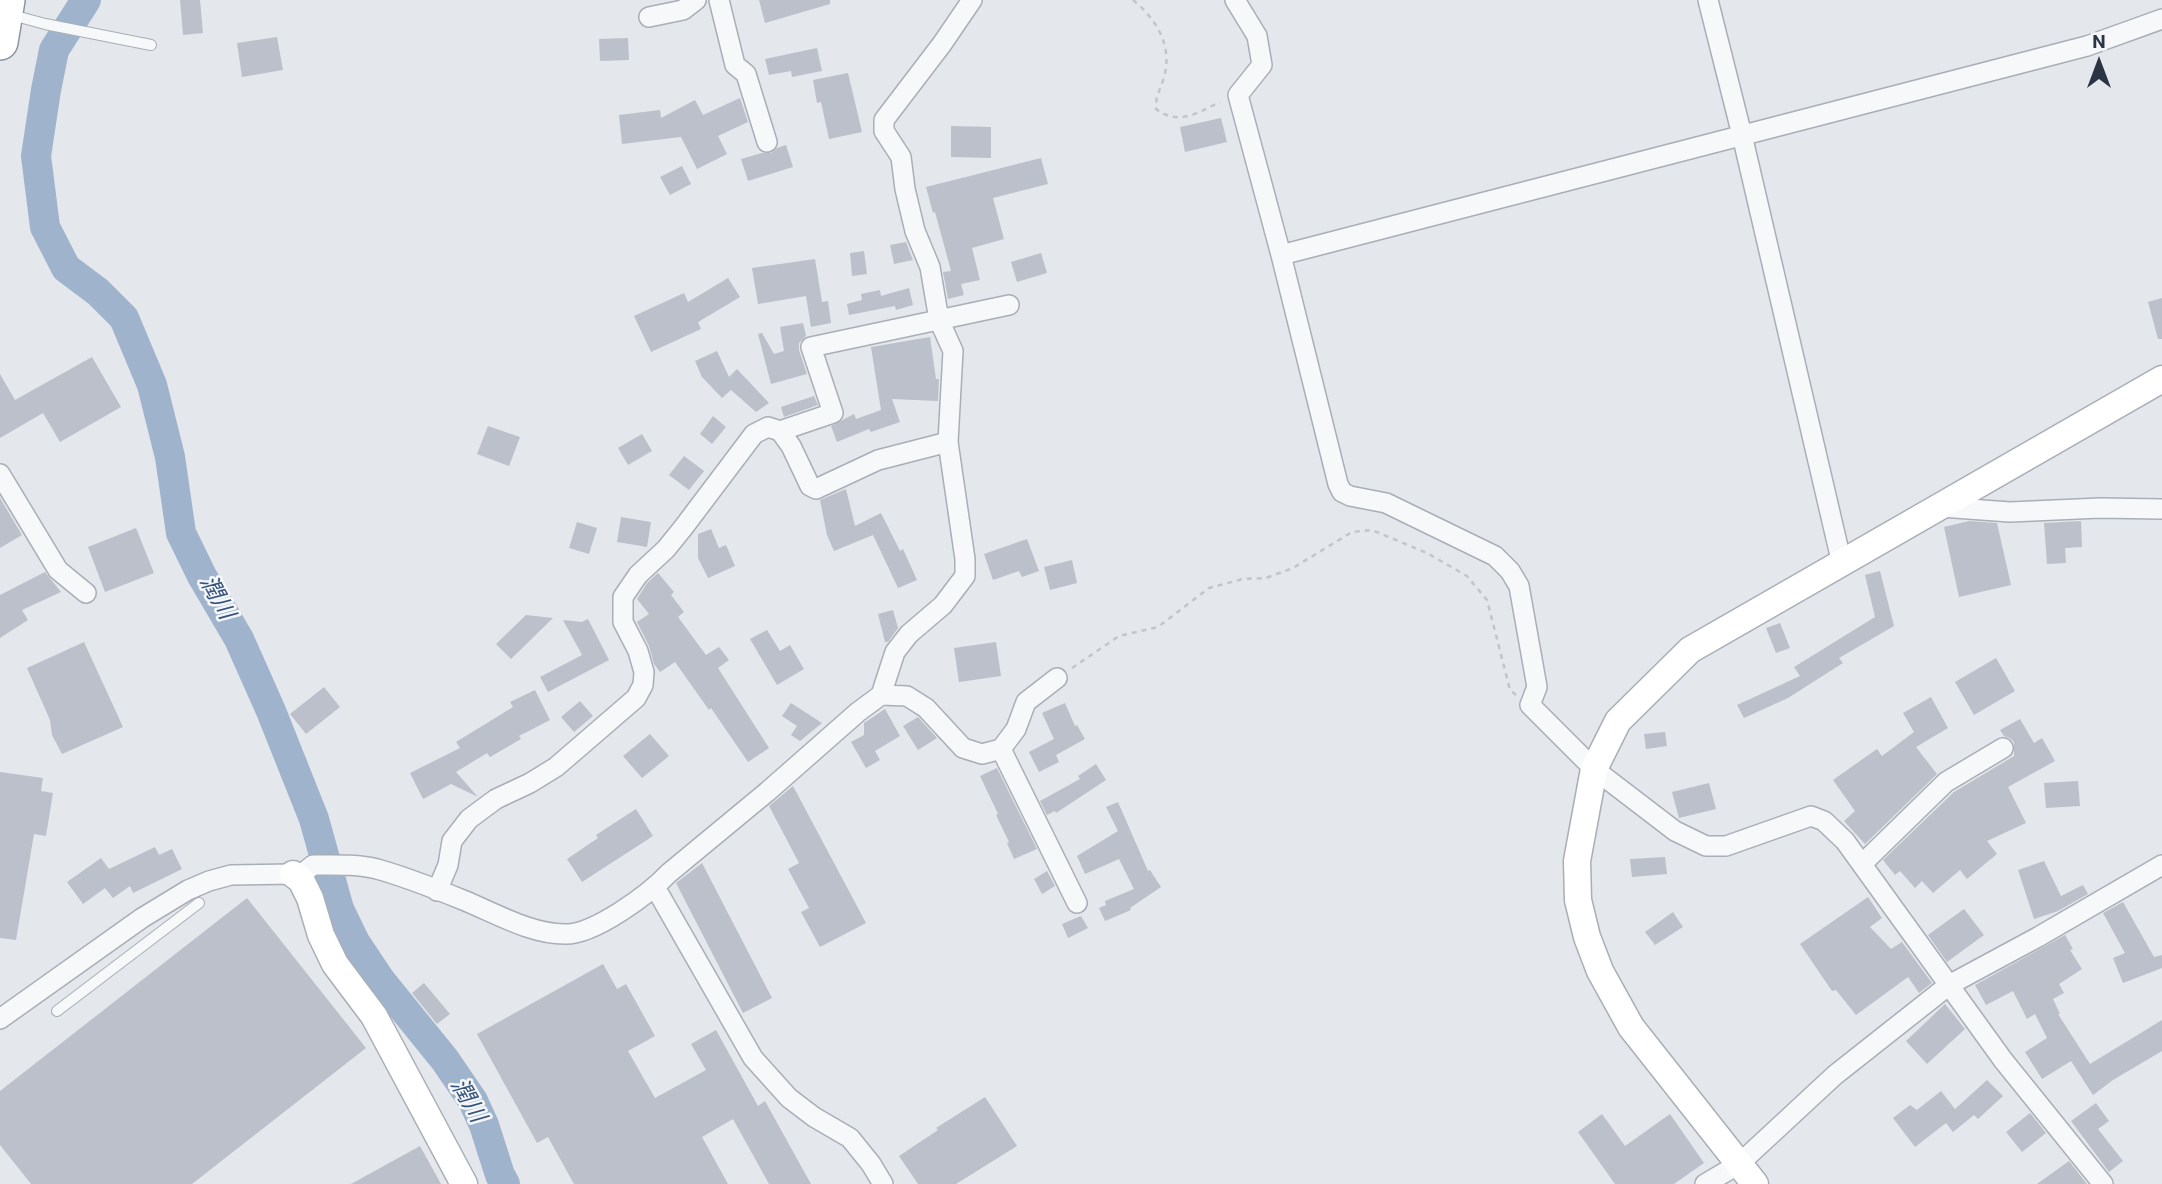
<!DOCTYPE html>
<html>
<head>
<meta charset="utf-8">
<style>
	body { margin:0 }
	#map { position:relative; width:2162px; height:1184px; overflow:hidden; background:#e4e7ec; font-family:Roboto,sans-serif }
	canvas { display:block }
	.north { position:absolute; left:2064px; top:28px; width:70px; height:70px; -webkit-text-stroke:5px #f4f6f9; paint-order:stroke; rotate:0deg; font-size:19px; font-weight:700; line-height:28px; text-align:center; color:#2b3445 }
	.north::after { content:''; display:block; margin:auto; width:24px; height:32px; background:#2b3445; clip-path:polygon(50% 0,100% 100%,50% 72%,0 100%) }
</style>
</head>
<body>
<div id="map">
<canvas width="2162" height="1184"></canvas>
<div class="north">N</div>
</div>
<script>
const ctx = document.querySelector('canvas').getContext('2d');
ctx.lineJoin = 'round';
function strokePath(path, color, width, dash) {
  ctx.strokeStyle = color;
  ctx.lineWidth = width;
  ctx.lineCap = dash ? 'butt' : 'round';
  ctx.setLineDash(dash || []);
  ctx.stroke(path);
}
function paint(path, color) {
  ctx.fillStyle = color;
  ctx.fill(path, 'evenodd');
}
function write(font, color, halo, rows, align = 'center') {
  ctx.font = font + ' Roboto,"Noto Sans JP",sans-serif';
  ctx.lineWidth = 5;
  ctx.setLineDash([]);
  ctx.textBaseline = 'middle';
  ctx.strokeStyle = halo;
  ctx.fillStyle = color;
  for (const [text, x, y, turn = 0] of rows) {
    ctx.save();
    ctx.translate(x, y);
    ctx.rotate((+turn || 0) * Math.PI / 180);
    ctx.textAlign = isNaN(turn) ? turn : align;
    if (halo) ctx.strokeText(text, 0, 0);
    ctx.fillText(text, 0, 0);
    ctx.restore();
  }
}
const river = new Path2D(`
	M86 0 54 50 46 90 36 156 45 227 66 268 98 292 124 318 152 385 170 457 181 533 202 576 239 639 271 711 314 819 339 909 355 942 381 981 445 1060 473 1101 484 1125 500 1175 505 1184`);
const building = new Path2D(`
	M180 0H200L203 33 183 35Z
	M759 0H830V4L765 23Z
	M277 37 283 70 242 77 237 43Z
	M628 38 629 60 600 61 599 39Z
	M817 48 822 71 792 77 791 71 769 75 765 59Z
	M848 73 862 132 829 139 821 102 817 103 813 80Z
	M740 98 748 122 718 136 727 154 697 169 681 137 622 144 619 115 660 110 661 118 695 100 703 115Z
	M1221 118 1227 142 1185 152 1180 127Z
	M951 126 991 127V158L951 157Z
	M786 145 793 167 748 181 741 159 762 153H771L777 148Z
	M1041 158 1048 184 993 198 1004 239 972 248 980 280 961 284 964 295 948 299 943 272 951 271 935 212 933 213 926 187Z
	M682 166 691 184 670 195 660 177Z
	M906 242 913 260 894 264 890 245Z
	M864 251 867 274 852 276 850 253Z
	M1041 253 1047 273 1017 282 1011 262Z
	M815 259 822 302 828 301 831 323 811 327 806 296 758 304 752 268Z
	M728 278 740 297 698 322 701 329 651 352 634 316 684 293 688 302Z
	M909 288 913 305 896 310 895 306 849 315 847 304 862 300 861 294 880 290 881 296Z
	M2162 298V339H2158L2148 302Z
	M803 323 806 336 799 343V350L807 374 771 384 758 334 762 333 774 354 784 351 780 327Z
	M930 337 936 379H939L938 401 892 399 900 422 871 432 869 429 837 442 831 426 854 414 856 419 881 410 871 347Z
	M717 351 729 377 737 369 769 403 756 412 731 390 722 398 702 377 695 361Z
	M92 357 121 407 60 442 43 413 0 438V374L15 400Z
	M814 396 818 405 784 417 781 407Z
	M713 416 726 427 712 444 700 434Z
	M488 426 520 437 509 466 477 454Z
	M642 434 652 451 628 465 618 448Z
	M684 456 704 471 689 490 669 475Z
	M846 489 855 526 881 513 900 551 903 549 917 580 898 588 873 535 834 551 827 535 820 500Z
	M0 498 22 535 0 548Z
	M621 517 651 522 647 547 617 542Z
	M1969 521 1997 523 2011 585 1959 597 1944 527Z
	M2081 521 2082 547 2065 548 2066 563 2047 564 2044 523Z
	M577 522 597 528 589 554 569 548Z
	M136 528 154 573 105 592 88 547Z
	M711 529 719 548 726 545 735 566 708 578 698 558V534Z
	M1027 539 1039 571 1022 577 1019 571 993 580 984 554Z
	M1072 560 1077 583 1050 590 1044 567Z
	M1880 571 1894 626 1839 658 1843 663 1788 698 1744 718 1737 705 1800 676 1794 667 1875 617 1865 575Z
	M45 572 61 592 22 610 28 620 0 638V595Z
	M658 573 674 592 671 595 684 612 678 617 706 655 719 647 729 660 718 668 769 748 748 762 711 708 709 710 675 662 660 672 654 664 649 646 637 622 649 614 637 599 647 583Z
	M893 610 898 628 888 642H885L878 614Z
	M526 615 553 618 511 659 496 644Z
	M588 619 609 660 548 692 540 677 582 655 563 620 582 622Z
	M1780 623 1790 648 1776 653 1766 628Z
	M767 630 780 651 790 645 804 669 777 685 750 639Z
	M84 642 123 727 62 754 52 735 50 720 27 668Z
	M996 642 1001 676 959 682 954 648Z
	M1996 658 2015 691 1974 715 1955 682Z
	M324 687 340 707 306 734 290 714Z
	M535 690 550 720 519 736 521 739 490 757 487 753 456 772 478 797 451 784 423 799 410 773 460 748 456 742 513 707 510 702Z
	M1931 697 1948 728 1916 747 1937 774 1865 844 1844 821 1855 811 1833 780 1877 749 1882 756 1914 732 1903 713Z
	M580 701 593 716 574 732 561 717Z
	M791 703 822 723 800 741 791 735 797 726 782 716Z
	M1065 703 1075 726 1077 725 1085 739 1056 755 1059 762 1039 772 1029 752 1054 739 1042 713Z
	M885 709 900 736 875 751 880 760 866 768 851 742 864 735V723Z
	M918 717 937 738 918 750 903 726Z
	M2020 719 2034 743 2042 738 2055 761 2008 787 2026 823 1987 841 1997 854 1967 879 1960 870 1933 893 1922 881 1915 888 1900 871 1895 875 1883 860 1954 792 2014 756V742L2010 738 2004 736 2000 730Z
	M1665 732 1667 746 1646 749 1644 734Z
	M650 734 669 756 642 778 623 756Z
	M1096 764 1106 780 1056 813 1055 811 1047 815 1040 801 1080 779 1078 776Z
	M997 768 1037 849 1014 859 1007 843 1009 842 996 815 998 814 980 776Z
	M0 772 43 778 41 791 53 793 46 836 34 834 16 940 0 938Z
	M2078 781 2080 806 2046 808 2044 783Z
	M1709 783 1716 809 1679 818 1672 792Z
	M793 786 866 923 820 947 801 912 809 908 788 869 799 863 769 806Z
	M1118 802 1148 871 1150 870 1161 887 1130 908 1131 910 1105 921 1099 908 1106 905 1105 901 1134 889 1119 859 1085 874 1077 856 1118 831 1106 807Z
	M636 809 653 836 582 882 567 859 598 838 596 835Z
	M155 847 159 855 172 849 182 869 133 893 130 886 113 898 105 888 83 904 67 882 101 858 109 869Z
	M1665 857 1667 874 1632 877 1630 859Z
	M2044 861 2061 896 2083 885 2088 894 2058 911 2034 919 2018 870Z
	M702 863 772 998 743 1013 676 883Z
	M1047 871 1055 886 1042 894 1034 879Z
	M1868 897 1882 918 1870 927 1891 949 1902 942 1932 983 1919 993 1908 977 1856 1015 1836 990 1832 991 1800 944Z
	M247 898 366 1048 192 1184H31L0 1145V1091Z
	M2123 902 2154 957 2162 955V968L2123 983 2113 958 2125 953 2103 913Z
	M1964 909 1984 935 1947 962 1928 935Z
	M1673 912 1683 927 1655 945 1645 932Z
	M1081 916 1088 928 1068 938 1062 924Z
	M2065 935 2073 949 2070 950 2082 969 2059 984 2064 993 2053 999 2060 1014H2058L2090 1064 2162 1020V1051L2113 1080 2093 1095 2071 1061 2042 1079 2025 1052 2047 1038 2035 1014 2027 1019 2013 991 1986 1005 1975 985Z
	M603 964 617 989 626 984 655 1036 628 1051 655 1098 706 1070 691 1044 716 1030 758 1106 765 1101 811 1184H769L733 1119 702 1137 728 1184H574L548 1137 537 1143 477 1034Z
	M424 983 450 1014 437 1024 412 993Z
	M1945 1004 1965 1029 1927 1064 1906 1041Z
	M1987 1080 2003 1096 1978 1119 1974 1115 1953 1132 1946 1123 1915 1147 1893 1118 1910 1105 1917 1110 1941 1091 1955 1109Z
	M985 1097 1017 1146 956 1184H918L899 1156 938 1130 936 1128Z
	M2096 1103 2109 1121 2098 1129 2123 1161 2109 1172 2071 1121Z
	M2030 1113 2046 1133 2022 1152 2006 1132Z
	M1602 1114 1625 1146 1670 1114 1704 1163 1674 1184H1615L1578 1132Z
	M420 1146 441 1184H351Z
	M2069 1161 2087 1184H2037Z`);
const path = new Path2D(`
	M1133 0C1156 19 1173 45 1164 77 1161 88 1155 97 1156 109 1179 126 1197 113 1220 102
	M1072 668 1119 636 1158 627 1209 588 1243 579 1266 578 1293 568 1352 532 1372 530 1427 553 1467 576 1487 600 1510 690 1516 695`);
const lane = new Path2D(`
	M12 15 45 24 151 45
	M57 1011 199 903`);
const street = new Path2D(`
	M719 0 735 65 746 74 767 142
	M1235 0 1257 36 1262 65 1238 95 1281 255 1338 484 1342 492 1350 496 1386 503 1495 556 1510 571 1519 586 1537 687 1530 705 1594 769 1675 831 1706 846H1726L1811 816 1824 821 1845 841 2003 1060 2103 1184
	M1708 0 1742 135 1842 564
	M649 17 683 10 696 0
	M1281 255 2087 46 2162 19
	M780 431 833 413 811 347 1009 305
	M0 474 58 570 86 593
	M1941 507 2010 512 2100 508 2162 509
	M881 695 907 696 926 708 963 748 982 754 1001 749 1016 729 1026 702 1057 678
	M1001 749 1077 903
	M1862 864 1946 782 2003 748
	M298 877 313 865C335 865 357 864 377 869 406 877 436 889 463 900 495 913 530 934 565 934 594 935 649 894 669 873L767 792 858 712 881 695 895 652 909 634 943 605 965 576V559L948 442 953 351 939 320 930 267 915 231 905 189 901 157 884 131V120L942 44 972 0
	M655 887 753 1058 789 1098 814 1117 850 1138 871 1164 883 1184
	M437 891 448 865 452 841 469 819 496 799 530 783 556 767 636 698 643 685 644 672 638 651 623 622V597L638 575 666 549 683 528 754 434 768 427 780 431 791 446 810 486 816 489 878 460 948 442
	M0 1019 142 918 188 890 209 881 231 875 293 874
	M1705 1184 1739 1164 1835 1075 1949 985 2038 937 2162 865`);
const secondary = new Path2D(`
	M293 874 301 880 310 898 321 935 335 964 374 1016 464 1184
	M1755 1184 1631 1027 1600 971 1587 937 1578 900 1577 861 1594 769 1618 721 1690 650 2162 379`);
const highway = new Path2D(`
	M0 42 7 0`);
const waterNames = [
	["潤川",216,598,61],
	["潤川",467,1101,60]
];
strokePath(river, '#9fb4cc', 30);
paint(building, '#bbc0ca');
strokePath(lane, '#a9aeb7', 12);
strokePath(street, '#a9aeb7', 22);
strokePath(secondary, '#a9aeb7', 29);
strokePath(highway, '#8b94a3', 38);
strokePath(path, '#c2c5cb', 2.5, [5, 5]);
strokePath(lane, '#f7f8fa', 10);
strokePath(street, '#f7f8fa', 19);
strokePath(secondary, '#fff', 26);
strokePath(highway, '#fff', 35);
write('italic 23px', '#34527a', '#f4f6f9', waterNames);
</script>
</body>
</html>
